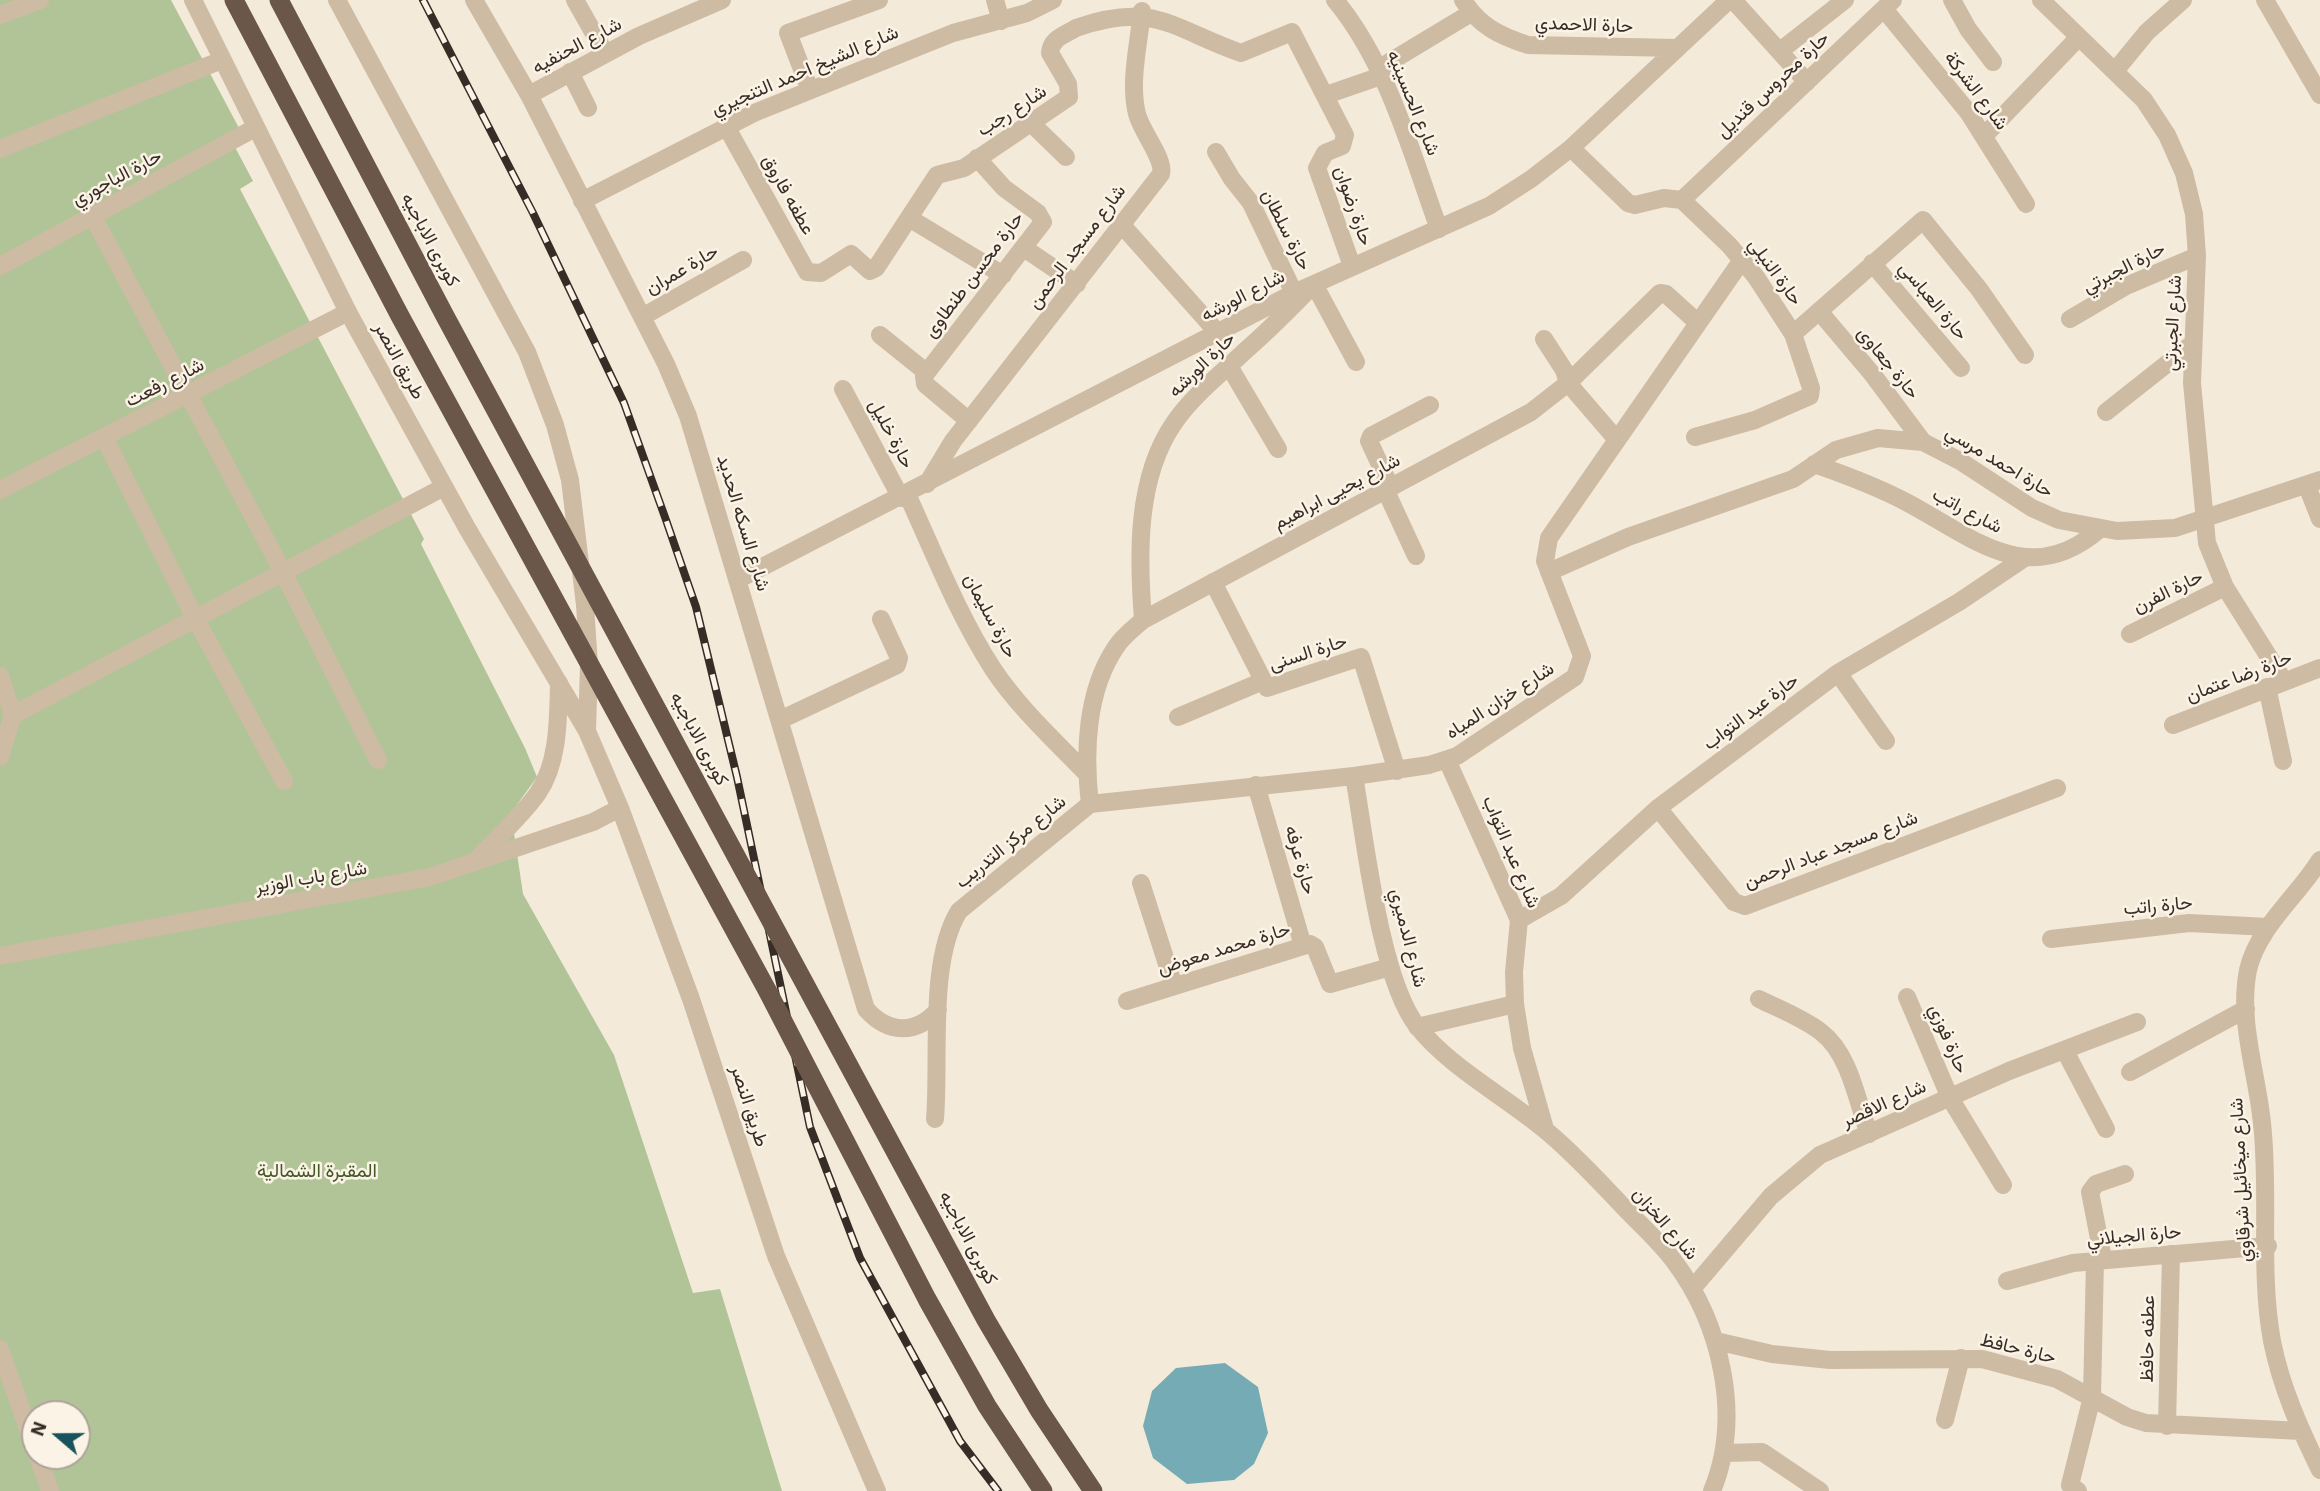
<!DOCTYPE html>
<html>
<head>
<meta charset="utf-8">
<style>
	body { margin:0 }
	#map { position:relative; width:2320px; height:1491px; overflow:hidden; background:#f4ead9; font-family:"IBM Plex Sans",sans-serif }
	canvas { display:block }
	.north { position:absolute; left:21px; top:1400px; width:70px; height:70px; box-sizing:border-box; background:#fbf3e6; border:2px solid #ada499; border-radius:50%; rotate:290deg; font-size:19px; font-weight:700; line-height:28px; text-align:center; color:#382d26 }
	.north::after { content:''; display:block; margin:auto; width:24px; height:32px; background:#17525d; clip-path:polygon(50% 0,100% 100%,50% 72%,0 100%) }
</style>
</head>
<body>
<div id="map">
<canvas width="2320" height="1491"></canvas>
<div class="north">N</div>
</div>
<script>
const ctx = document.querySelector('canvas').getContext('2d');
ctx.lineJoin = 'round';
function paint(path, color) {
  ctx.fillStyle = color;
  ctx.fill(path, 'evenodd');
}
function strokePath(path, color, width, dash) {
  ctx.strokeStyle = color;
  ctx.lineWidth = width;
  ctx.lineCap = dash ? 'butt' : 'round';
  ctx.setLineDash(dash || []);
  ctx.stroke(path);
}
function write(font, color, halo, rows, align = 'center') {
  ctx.font = font + ' "IBM Plex Sans",Vazirmatn,sans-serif';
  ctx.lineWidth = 5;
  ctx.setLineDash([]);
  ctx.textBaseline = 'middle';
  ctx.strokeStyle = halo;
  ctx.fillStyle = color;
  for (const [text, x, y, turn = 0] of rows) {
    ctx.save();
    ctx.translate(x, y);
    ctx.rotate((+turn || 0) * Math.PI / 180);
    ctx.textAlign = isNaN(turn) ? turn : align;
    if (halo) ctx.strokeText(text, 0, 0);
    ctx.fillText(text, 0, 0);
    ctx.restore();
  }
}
const green = new Path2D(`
	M0 0H171L239 128 228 134 253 181 240 189 424 539 421 544 525 748 537 777 511 813 523 894 614 1055 693 1293 720 1289 782 1491H0ZM35 1414H77V1456H35Z`);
const water = new Path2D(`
	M1225 1363 1258 1387 1268 1433 1254 1464 1234 1480 1187 1484 1153 1458 1143 1426 1152 1391 1176 1368Z`);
const minor = new Path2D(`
	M474 0 529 95 666 364 688 416 866 1009C888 1034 916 1035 938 1010
	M575 0 605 53
	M995 0 1001 21
	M1335 0C1388 64 1411 152 1439 229
	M1463 0C1479 26 1500 36 1528 45L1677 48
	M1733 0 1807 82
	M1952 0 1968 29 1993 62
	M2041 0 2144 100 2167 135 2184 173 2194 214 2197 256 2192 383 2207 543 2225 587 2284 681
	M2265 0 2320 95
	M1884 9 1968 112 2026 204
	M0 15 40 0
	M1780 51 1845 0
	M1378 69 1471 13
	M2115 71 2147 32 2183 0
	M570 72 588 108
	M810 90 788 33 879 0
	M529 95 639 36 722 0
	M1326 95 1381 76
	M1031 123 1066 157
	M726 126 807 272 821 273 851 254 870 271 876 268 937 175 964 168 1069 97 1068 84 1050 53C1051 38 1065 35 1076 28 1155 0 1174 30 1241 53L1292 32 1345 135 1342 146 1325 153 1317 168 1352 266
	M1984 136 2079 37
	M1571 148 1628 203 1635 205 1664 198 1682 200 1729 245 1756 277 1793 334 1811 388 1810 396 1755 420 1695 437
	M0 149 222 60
	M1216 152 1232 179 1251 203 1294 293
	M1682 200 1893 0
	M582 201 754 113 953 33 1027 13 1053 0
	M92 215 283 572 378 760
	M909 218 1003 275
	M1121 224 1218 333
	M1024 248 1077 284
	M1872 263 1961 368
	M0 266 255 128
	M1819 311 1873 375 1923 442
	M642 317 743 260
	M2070 319 2126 286 2197 256
	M1793 334 1923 220 1979 289 2025 355
	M880 335 926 372
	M1544 339 1564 370 1568 383 1617 440
	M1229 366 1278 449
	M843 389 901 498
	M2106 412 2192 344
	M969 421 925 384 924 376 1043 222 1038 213 1004 188 977 158
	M104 437 195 618 284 781
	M1814 464C1846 475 1878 487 1908 503 1975 539 2029 590 2100 529
	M927 484 953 441 1161 174C1165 159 1142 133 1137 114 1129 82 1139 43 1142 11
	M1390 486 1369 441 1371 436 1430 405
	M2307 486 2320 519
	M1385 489 1416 556
	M0 490 348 312
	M907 494C934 553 958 615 993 669 1018 707 1055 741 1086 773
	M1549 572 1628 537 1793 479 1836 450 1878 438 1923 442 1960 461 2032 508 2059 520 2117 531 2175 528 2320 480
	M739 579 1294 293 1489 206 1531 179 1571 148 1729 0
	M1213 582 1267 688 1361 657 1397 771
	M1143 620C1138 556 1136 478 1174 423 1193 395 1221 374 1245 351 1269 330 1292 307 1314 284L1356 362
	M2130 634 2225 587
	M1838 673 1886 741
	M0 676 13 715 0 757
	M2267 687 2283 761
	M13 715 444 487
	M1178 717 1263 681
	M780 720 897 665 899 658 881 619
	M2173 725 2320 668
	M1447 760 1519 920 1514 972 1515 1004 1522 1048 1545 1129
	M1354 776C1365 838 1380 979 1417 1026 1448 1066 1504 1096 1544 1129 1570 1150 1593 1175 1616 1199 1635 1220 1657 1238 1674 1261 1721 1324 1743 1416 1712 1491
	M1256 785 1303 946
	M1090 804 1354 776 1429 765 1457 756 1575 677 1582 656 1545 561 1549 538 1742 260
	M1090 804C1084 753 1086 691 1116 647 1122 637 1134 628 1143 620L1531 412 1568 383 1660 293 1666 294 1697 322
	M1658 808 1734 902 1745 906 2057 788
	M2320 860C2297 897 2258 927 2248 970 2238 1021 2257 1073 2262 1123 2270 1195 2259 1270 2272 1341 2281 1387 2300 1429 2320 1470
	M1141 883 1174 986
	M1519 920 1561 896 1658 808 1838 673 1959 602 2023 559
	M2051 939 2189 923 2268 927
	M1907 997 1950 1098 2003 1185
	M1759 999C1779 1009 1803 1018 1821 1032 1850 1054 1857 1101 1869 1134
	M1127 1001 1310 944 1315 947 1330 984 1390 967
	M1417 1027 1515 1004
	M2065 1051 2106 1129
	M2130 1072 2246 1009
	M935 1119C940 1059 928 961 959 911L1090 804
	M2103 1259 2090 1192 2096 1184 2125 1174
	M2007 1281 2073 1263 2268 1246
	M1692 1289 1771 1196 1820 1155 2009 1071 2137 1022
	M1716 1341 1772 1354 1830 1360 1982 1359 2057 1379 2127 1417 2146 1423 2301 1431
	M1945 1420 1961 1358
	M2167 1426 2171 1254
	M1724 1453 1762 1452 1820 1491
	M2078 1491 2070 1485 2092 1397 2095 1260`);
const tertiary = new Path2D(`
	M193 0 348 312 467 528 587 731 620 808 691 999 776 1256 877 1491
	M337 0 527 352 555 425 570 480 585 605 589 665 587 731
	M475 861C496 839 520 818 538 793 559 762 558 719 559 683
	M0 956 430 877 593 822 620 808
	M0 1349 35 1448
	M38 1456 50 1491`);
const rail = new Path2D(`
	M423 0 533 213 624 403 666 520 696 607 737 777 810 1127 860 1258 960 1441 998 1491`);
const trunkBridge = new Path2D(`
	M234 0 400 316 767 990 927 1299 987 1406 1043 1491
	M279 0 445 316 986 1320 1039 1410 1093 1491`);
const streetNames = [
	["حارة الاحمدي",1584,25,2],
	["شارع الحنفيه",577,46,-28],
	["شارع الشيخ احمد التنجيري",805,71,-23],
	["حارة محروس قنديل",1773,85,-43],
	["شارع الشركة",1976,91,53],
	["شارع الحسينيه",1413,103,68],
	["شارع رجب",1012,111,-33],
	["حارة الباجوري",117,178,-28],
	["عطفه فاروق",788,195,61],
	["حارة رضوان",1353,206,71],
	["حارة سلطان",1286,230,63],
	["كوبرى الاباجيه",430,240,62],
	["شارع مسجد الرحمن",1077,247,-53],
	["حارة الجبرتي",2124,268,-27],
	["حارة عمران",682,270,-30],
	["حارة النيلي",1775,272,54],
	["حارة محسن طنطاوى",974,275,-53],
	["شارع الورشه",1243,296,-27],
	["حارة العباسي",1933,301,50],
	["شارع الجبرتي",2173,323,-87],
	["طريق النصر",399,361,61],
	["حارة جعاوى",1888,363,51],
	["حارة الورشه",1202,365,-44],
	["شارع رفعت",165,383,-27],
	["حارة خليل",891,434,62],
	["حارة احمد مرسي",1999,462,31],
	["شارع يحيى ابراهيم",1337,492,-28],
	["شارع راتب",1967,511,28],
	["شارع السكه الحديد",743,523,73],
	["حارة الفرن",2168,592,-26],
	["حارة سليمان",990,616,62],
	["حارة السنى",1308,653,-18],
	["حارة رضا عتمان",2239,677,-21],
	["شارع خزان المياه",1500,701,-33],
	["حارة عبد التواب",1751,712,-37],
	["كوبرى الاباجيه",699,739,62],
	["شارع مركز التدريب",1011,842,-39],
	["شارع مسجد عباد الرحمن",1831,850,-21],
	["شارع عبد التواب",1511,852,67],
	["حارة عرفه",1300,860,74],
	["شارع باب الوزير",311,878,-10],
	["حارة راتب",2158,906,-5],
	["شارع الدميري",1408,938,76],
	["حارة محمد معوض",1224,949,-17],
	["حارة فوزي",1948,1039,67],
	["شارع الاقصر",1884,1104,-24],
	["طريق النصر",749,1106,72],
	["شارع ميخائيل شرقاوي",2241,1180,-93],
	["شارع الخزان",1665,1224,49],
	["حارة الجيلاني",2134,1236,-5],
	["كوبرى الاباجيه",968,1238,62],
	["عطفه حافظ",2148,1339,-89],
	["حارة حافظ",2018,1349,14]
];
const parkNames = [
	["المقبرة الشمالية",317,1172]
];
paint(green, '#b1c497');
paint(water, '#75abb4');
strokePath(minor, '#cdbba4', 18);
strokePath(tertiary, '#cdbba4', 18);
strokePath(rail, '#382d26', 8);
strokePath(rail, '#fbf3e6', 5, [16]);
strokePath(trunkBridge, '#6a5749', 19);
write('19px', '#382d26', '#fbf3e6', streetNames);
write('19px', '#425927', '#fbf3e6', parkNames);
</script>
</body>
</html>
